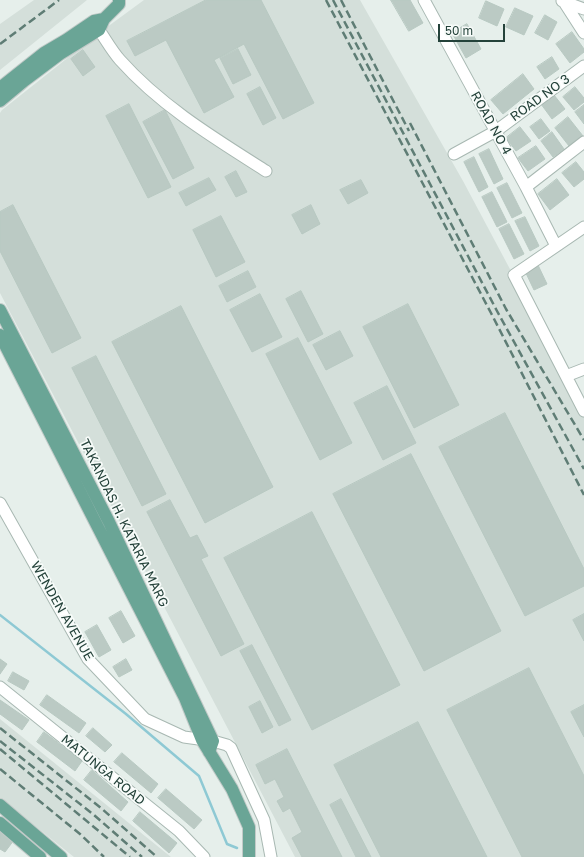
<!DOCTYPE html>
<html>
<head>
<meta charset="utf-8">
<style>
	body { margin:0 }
	#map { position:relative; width:584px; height:857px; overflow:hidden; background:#e6efeb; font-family:"Golos Text",sans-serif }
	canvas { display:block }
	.scale { position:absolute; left:438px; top:24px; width:67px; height:18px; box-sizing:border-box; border:2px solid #24423a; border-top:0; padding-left:5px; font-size:12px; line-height:14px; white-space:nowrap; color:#24423a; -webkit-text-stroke:3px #f7fbf9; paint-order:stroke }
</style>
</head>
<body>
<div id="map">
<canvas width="584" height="857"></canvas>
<div class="scale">50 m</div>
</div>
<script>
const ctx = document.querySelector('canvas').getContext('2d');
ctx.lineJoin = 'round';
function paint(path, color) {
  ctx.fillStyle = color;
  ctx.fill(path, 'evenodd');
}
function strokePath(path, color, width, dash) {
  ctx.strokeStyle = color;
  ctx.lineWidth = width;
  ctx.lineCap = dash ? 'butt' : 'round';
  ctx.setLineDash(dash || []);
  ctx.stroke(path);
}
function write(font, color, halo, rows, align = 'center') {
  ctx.font = font + ' "Golos Text",sans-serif';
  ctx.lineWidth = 3.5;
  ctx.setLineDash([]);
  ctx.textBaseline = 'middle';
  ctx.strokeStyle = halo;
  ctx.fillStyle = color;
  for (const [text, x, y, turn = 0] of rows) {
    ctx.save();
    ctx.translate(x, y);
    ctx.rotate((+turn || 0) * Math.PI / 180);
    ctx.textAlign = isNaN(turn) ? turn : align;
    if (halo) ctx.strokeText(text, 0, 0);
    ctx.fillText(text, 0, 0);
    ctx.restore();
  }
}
const built = new Path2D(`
	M34 0H87L0 70V24Z
	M144 0H360L463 181 584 408V857H295L0 293V113L2 110 99 33Z
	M0 719 171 857H74L0 798Z`);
const stream = new Path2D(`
	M0 615 126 714 199 776 227 844 237 848`);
const building = new Path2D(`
	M206 0H261L314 103 283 119 244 44 214 60 234 97 204 113 166 40 135 56 127 41Z
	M391 0H410L423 23 409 31Z
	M486 1 504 9 497 26 479 18Z
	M515 8 533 16 524 35 506 27Z
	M545 15 557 22 548 40 535 33Z
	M467 24 481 49 466 58 452 33Z
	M572 32 584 49V52L570 63 556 44Z
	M238 49 251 75 233 84 220 58Z
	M83 50 95 67 83 76 71 59Z
	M552 57 559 69 545 79 537 67Z
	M523 74 534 89 503 114 491 100Z
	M260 87 276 118 263 125 247 94Z
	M575 87 584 98V102L574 110 563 97Z
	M554 95 565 109 552 119 541 104Z
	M129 104 171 187 148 198 106 116Z
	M584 105V124L575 112Z
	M165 110 194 168 173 179 143 122Z
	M568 117 583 136 569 146 555 128Z
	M541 119 550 131 539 139 530 127Z
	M520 127 531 141 516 151 506 138Z
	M552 132 564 149 553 157 541 141Z
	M536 146 545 159 528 171 518 158Z
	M489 149 503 179 494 184 479 154Z
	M474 157 488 187 479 192 464 162Z
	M576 162 584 172V179L574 187 562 173Z
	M236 171 247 192 236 197 225 177Z
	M209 178 216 190 186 206 179 193Z
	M557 179 569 195 550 210 538 194Z
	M361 180 368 193 348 204 340 190Z
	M507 183 522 213 512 218 497 188Z
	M492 192 507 222 497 227 482 197Z
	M13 205 81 338 52 353 0 251V212Z
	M311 205 320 224 302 234 292 215Z
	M221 216 245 262 216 277 193 230Z
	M525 217 539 246 530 251 515 221Z
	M509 224 524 254 514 259 499 229Z
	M537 263 547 284 534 290 524 269Z
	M248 271 256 287 227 302 219 286Z
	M301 291 323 334 308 342 286 299Z
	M260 294 282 337 252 352 230 310Z
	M408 304 459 405 414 428 363 327Z
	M181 306 273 487 205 523 112 342Z
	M340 331 353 356 326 370 313 345Z
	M298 338 352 443 320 460 266 354Z
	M96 356 166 494 142 506 72 368Z
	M387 386 416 443 383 460 354 403Z
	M505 413 584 569V586L525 616 439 447Z
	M411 454 501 631 424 671 333 494Z
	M170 500 190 538 197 535 208 556 201 559 244 644 221 656 147 512Z
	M312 512 400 685 312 730 224 558Z
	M121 611 135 636 123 643 109 618Z
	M584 614V641L573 620Z
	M97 625 111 650 99 657 85 632Z
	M252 645 291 720 279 726 240 651Z
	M0 659 7 664 0 674Z
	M126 659 132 670 119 677 113 667Z
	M529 668 584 776V857H522L447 710Z
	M13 672 29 681 24 690 8 681Z
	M47 695 86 723 79 733 40 705Z
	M0 700 29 720 22 730 0 714Z
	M260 701 273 727 262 733 249 707Z
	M584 705V737L571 712Z
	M418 722 487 857H381L334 765Z
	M93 728 112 745 105 752 86 736Z
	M44 732 82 761 75 771 37 742Z
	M287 749 342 857H302L292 838 302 832 290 808 283 812 277 801 284 797 275 779 265 784 256 765Z
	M122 753 158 784 151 793 114 762Z
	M92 770 128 802 121 811 84 780Z
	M166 789 202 820 194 829 158 798Z
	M341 799 371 857H356L330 805Z
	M140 812 177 843 169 853 133 821Z
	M0 830 14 840 5 852 0 849Z`);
const minor = new Path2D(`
	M424 0 526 187 556 246
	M562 1 584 9
	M564 2 584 33
	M99 30C106 40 112 51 120 60 161 106 214 138 266 171
	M454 154 496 131 584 66
	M526 187 584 142
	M584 227 514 275 584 411
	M566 376 584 369
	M0 503 88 659 145 719 184 737 213 741 227 745 231 748 264 820 271 857
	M0 687 179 831 204 857`);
const major = new Path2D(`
	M0 88 44 53 66 40 94 21 104 19
	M0 101 24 81 60 54 99 30 104 19 119 4V0
	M0 310 109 522 213 741 209 752
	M0 335 185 698 202 740 232 789 249 827V857
	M0 805 61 857
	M0 823 40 857`);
const rail = new Path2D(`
	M326 0 491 313 584 495
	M333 0 497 311 584 469
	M341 0 409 131
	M0 44 59 0
	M410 123 506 309 584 440
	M0 728 101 808 157 857
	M0 741 94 815 142 857
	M0 749 130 857
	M0 769 80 834 104 857`);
const streetNames = [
	["ROAD NO 3",540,98,-36],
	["ROAD NO 4",491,123,61],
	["TAKANDAS H. KATARIA MARG",124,523,64],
	["WENDEN AVENUE",62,611,60],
	["MATUNGA ROAD",103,770,39]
];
paint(built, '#d4dfda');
strokePath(stream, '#8ec9d4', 2.5);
paint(building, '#bbcac4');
strokePath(building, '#b8c9c2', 1);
strokePath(minor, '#a8b8b2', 13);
strokePath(major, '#c2cac8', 14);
strokePath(minor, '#fff', 11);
strokePath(major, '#6aa596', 12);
strokePath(rail, '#5f7d75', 2.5, [8, 4]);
write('13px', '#24423a', '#f7fbf9', streetNames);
</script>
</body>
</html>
